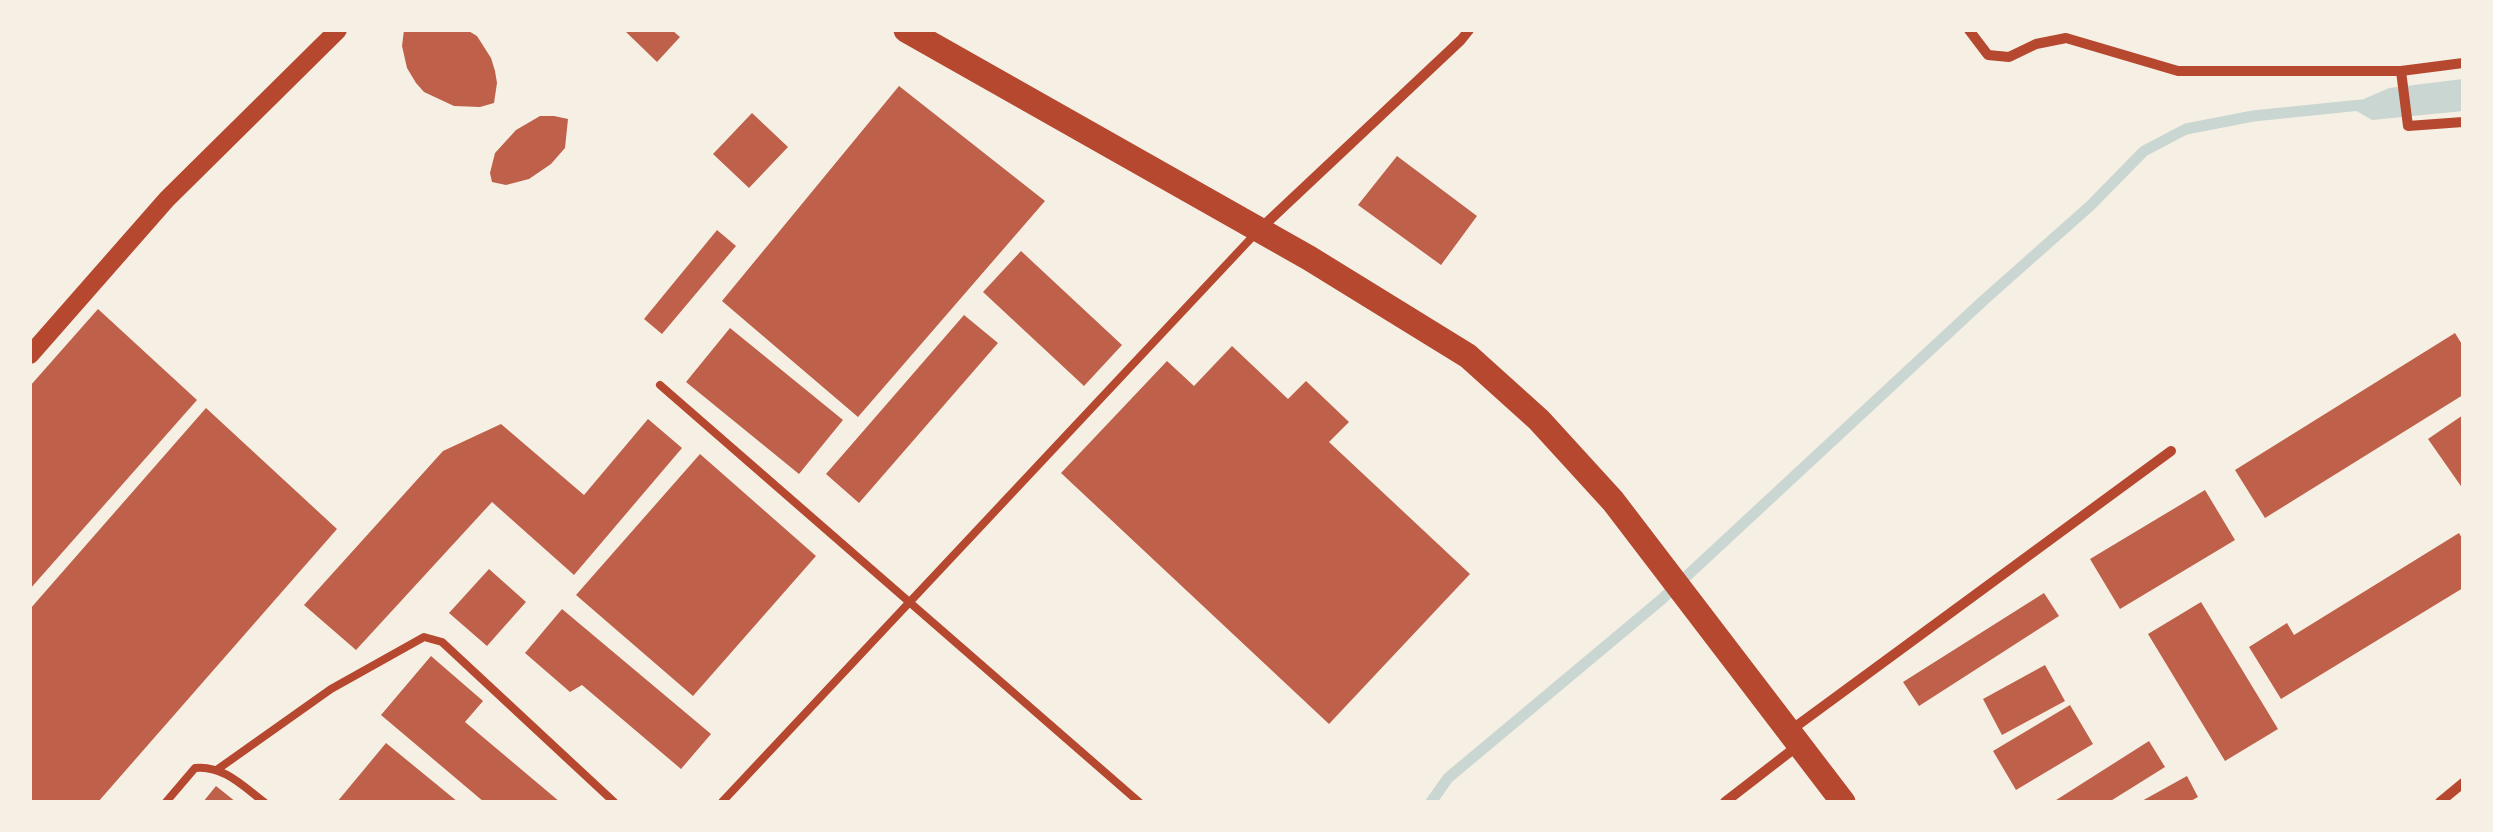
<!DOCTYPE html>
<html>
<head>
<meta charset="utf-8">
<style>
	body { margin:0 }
	#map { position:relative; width:2493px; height:832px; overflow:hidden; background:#f6efe4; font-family:"DM Sans",sans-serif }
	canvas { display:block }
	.frame { position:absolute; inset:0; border:32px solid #f6efe4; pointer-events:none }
</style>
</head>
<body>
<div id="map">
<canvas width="2493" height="832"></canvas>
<div class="frame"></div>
</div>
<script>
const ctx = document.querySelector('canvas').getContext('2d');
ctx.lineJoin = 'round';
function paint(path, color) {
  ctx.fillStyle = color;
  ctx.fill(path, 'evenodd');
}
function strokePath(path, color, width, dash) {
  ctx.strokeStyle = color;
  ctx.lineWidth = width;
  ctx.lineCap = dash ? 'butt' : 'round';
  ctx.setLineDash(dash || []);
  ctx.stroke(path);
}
const water = new Path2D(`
	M2463 79V111L2372 120 2348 106 2389 88Z`);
const stream = new Path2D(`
	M1431 802 1448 778 1662 599 1984 300 2090 206 2144 151 2186 129 2253 116 2361 105`);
const building = new Path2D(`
	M404 30H467L477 36 491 58 495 71 497 83 494 103 480 107 454 106 424 92 416 83 407 68 402 46Z
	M624 30H672L680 37 657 62Z
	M899 86 1045 201 858 417 722 301Z
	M752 113 788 147 749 188 713 154Z
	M540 116H554L568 119 565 148 551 164 529 179 506 185 492 182 490 173 495 153 516 130Z
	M1397 156 1477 216 1441 265 1358 205Z
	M717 230 736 246 662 334 644 319Z
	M1021 251 1122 345 1084 386 983 292Z
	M98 309 197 400 30 589V386Z
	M964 315 998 343 859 503 826 474Z
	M730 328 843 420 799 474 686 382Z
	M2455 333 2463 346V395L2265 518 2235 470Z
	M1232 346 1288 399 1306 381 1349 422 1329 442 1470 574 1329 724 1061 473 1167 361 1194 386Z
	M206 408 337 529 98 802H30V609Z
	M2463 415V489L2428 439Z
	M648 419 682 448 574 575 492 502 356 650 304 605 443 451 501 424 584 495Z
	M700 454 816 556 693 696 576 595Z
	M2205 490 2235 540 2120 609 2090 559Z
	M2459 533 2463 540V588L2281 699 2249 647 2287 623 2294 635Z
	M489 569 526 602 487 646 449 613Z
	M2044 593 2059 616 1919 706 1903 682Z
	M2201 602 2278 729 2225 761 2148 634Z
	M562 609 711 734 681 769 582 685 570 692 525 653Z
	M431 656 483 701 465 722 560 802H484L381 715Z
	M2045 665 2065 701 2002 735 1983 699Z
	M2070 705 2093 744 2016 790 1993 751Z
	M2149 741 2165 767 2109 802H2053Z
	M386 743 458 802H337Z
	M2187 776 2198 797 2189 802H2140Z
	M216 786 236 802H203Z`);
const service = new Path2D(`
	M660 385 1139 802
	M218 769 331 689 424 637 442 642 614 802
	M166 802 195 768C223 765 243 786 264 802
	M722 802 1256 233`);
const minor = new Path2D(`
	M1969 30 1988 55 2009 57 2036 44 2066 38 2178 71H2401L2463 63
	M2401 71 2408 126 2463 122
	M1260 229 1461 40 1469 30
	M1791 730 2171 451
	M1725 802 1800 744
	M2440 802 2463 783`);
const tertiary = new Path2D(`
	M30 355 167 199 338 30`);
const primary = new Path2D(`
	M906 30 1309 258 1468 356 1539 420 1613 501 1843 802`);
paint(water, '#c9d6d2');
strokePath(stream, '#c9d6d2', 11);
paint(building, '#bf614a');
strokePath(service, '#b5482f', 8);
strokePath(minor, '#b5482f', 10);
strokePath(tertiary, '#b5482f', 18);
strokePath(primary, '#b5482f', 25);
</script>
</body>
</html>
